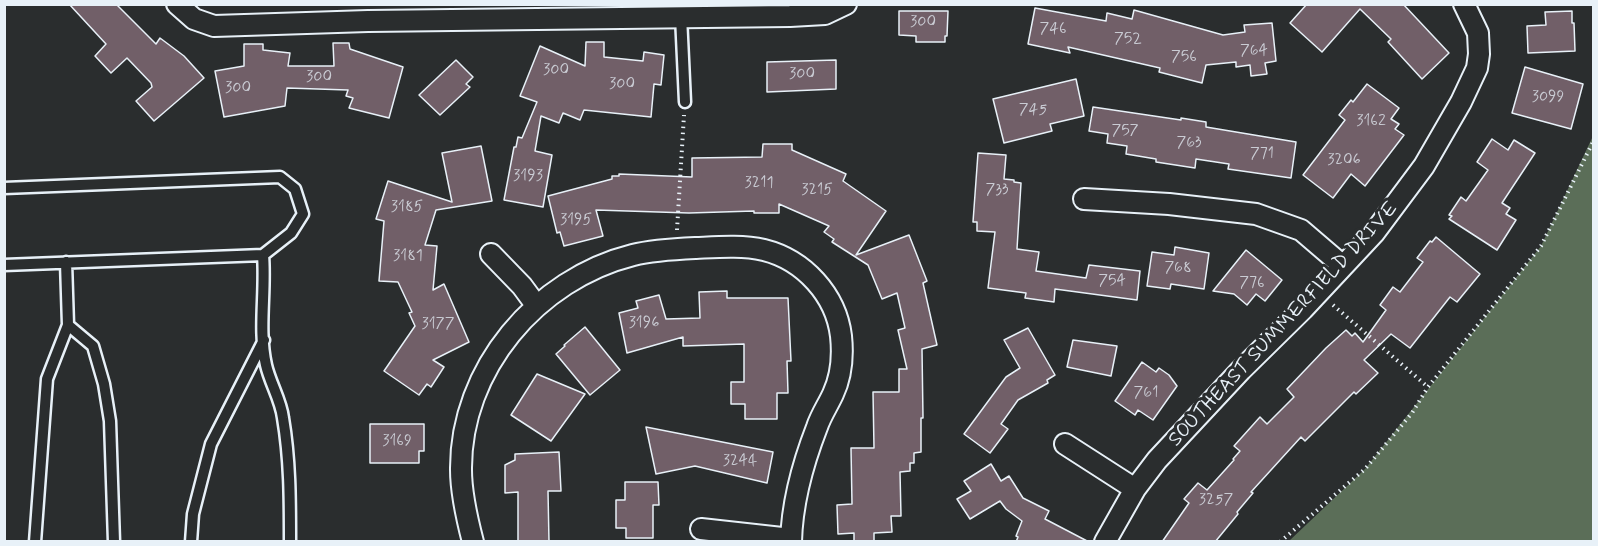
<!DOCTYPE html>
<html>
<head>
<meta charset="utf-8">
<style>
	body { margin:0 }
	#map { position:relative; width:1598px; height:546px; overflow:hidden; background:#2a2d2e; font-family:Mynerve,sans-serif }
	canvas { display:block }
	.frame { position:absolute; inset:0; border:6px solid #e8f1f8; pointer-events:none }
</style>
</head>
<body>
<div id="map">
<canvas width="1598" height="546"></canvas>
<div class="frame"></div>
</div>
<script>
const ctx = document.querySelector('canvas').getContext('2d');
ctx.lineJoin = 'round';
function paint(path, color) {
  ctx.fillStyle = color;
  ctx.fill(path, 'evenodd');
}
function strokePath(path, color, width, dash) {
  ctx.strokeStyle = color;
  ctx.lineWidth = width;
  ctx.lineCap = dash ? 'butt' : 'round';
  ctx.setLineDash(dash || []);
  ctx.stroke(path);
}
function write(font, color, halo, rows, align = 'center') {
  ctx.font = font + ' Mynerve,sans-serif';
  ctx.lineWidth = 6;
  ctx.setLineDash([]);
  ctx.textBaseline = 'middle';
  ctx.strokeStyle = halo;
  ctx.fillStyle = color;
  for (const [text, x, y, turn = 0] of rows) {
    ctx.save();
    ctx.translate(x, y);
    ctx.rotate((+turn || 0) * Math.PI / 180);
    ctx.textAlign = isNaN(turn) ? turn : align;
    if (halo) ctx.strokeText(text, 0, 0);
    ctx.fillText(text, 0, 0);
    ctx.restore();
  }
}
const green = new Path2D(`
	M1593 136V541H1289L1365 469 1541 246Z`);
const building = new Path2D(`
	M69 4H116L156 44 160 38 184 56 204 78 154 121 136 101 152 87 151 83 127 58 111 73 95 56 106 44Z
	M1307 4H1403L1449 53 1422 79 1388 42 1391 39 1360 9 1322 52 1290 23Z
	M1035 8 1106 21 1107 13 1132 19 1134 10 1223 35 1245 32 1244 25 1272 23 1276 61 1265 63 1267 74 1251 76 1250 65 1236 67V62L1206 65 1202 83 1159 72 1160 68 1068 47 1070 53 1028 44Z
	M899 11H948L947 36H945V42H916V36L899 35Z
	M1572 11V23H1574L1575 51 1528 53 1527 26 1546 25 1545 12Z
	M586 42H604V57L643 61 644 52 664 55 661 85 654 84 651 117 584 110 580 120 563 113 559 123 541 116 535 151 552 155 543 207 504 200 514 147H516L518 137 522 138 537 102 520 96 540 46 585 66Z
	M333 43H349L350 49 403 67 389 118 349 108 353 98 346 96 348 90 287 88 285 106 224 117 215 71 244 66V44H263V50L290 53 288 66H334Z
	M456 60 473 77 466 84 470 87 440 115 419 95Z
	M836 60V89L767 92V62Z
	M1525 67 1583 84 1571 129 1512 113Z
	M1076 79 1084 116 1050 124 1052 131 1004 143 993 99Z
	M1367 84 1399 108 1391 119 1399 124 1395 129 1404 135 1365 186 1351 174 1333 198 1303 175 1345 120 1339 115 1351 100 1353 102Z
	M1093 107 1181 120V118L1206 122V127L1296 142 1291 178 1228 169 1229 164 1196 159 1195 168 1156 162V159L1126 154 1127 146 1107 143 1108 134 1089 131Z
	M1492 139 1508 150 1514 140 1535 153 1502 203 1510 208 1506 214 1516 220 1497 250 1449 219 1452 216 1449 215 1461 197 1466 201 1488 170 1477 162Z
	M763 144H792V150L846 174 843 181 886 211 856 255 909 235 927 281 923 283 937 345 922 349 923 418H921V452L914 453V463H910V471L900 472 901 516H891L892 532 874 533V542H854V533L838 534 837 505 852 504 851 448H874L873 392H899V369H907L898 330 905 328 897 293 882 299 868 265 832 242 834 239 824 232 829 226 779 204V213H754V211L689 213 596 210 603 236 564 246 560 232 557 233 548 196 612 179V176H619V174L692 177V158L762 157Z
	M481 146 492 201 436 210 425 245 437 246 433 290 444 284 469 342 433 360 444 367 431 387 427 384 419 395 384 371 415 326 409 313 412 312 398 282 379 281 384 221 376 219 388 181 452 202 442 153Z
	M978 153 1006 155 1004 179 1014 180V182L1021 183 1017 249 1039 252 1036 271 1086 278 1089 265 1140 271 1137 300 1055 289 1054 302 1025 298 1026 293 988 288 995 232 977 231V222H973Z
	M1436 237 1480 274 1457 302 1450 297 1410 348 1391 334 1364 360 1378 373 1356 394 1354 392 1305 441 1301 437 1251 492 1253 493 1237 512 1238 514 1215 542H1162L1189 503 1184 499 1198 483 1207 490 1234 460 1233 459 1240 451 1234 446 1260 417 1267 424 1294 397 1287 389 1326 348 1346 330 1352 336 1355 333 1363 342 1386 310 1380 305 1393 287 1400 292 1423 262 1417 258 1430 241 1432 242Z
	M1175 247 1209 253 1204 289 1171 284 1170 289 1147 286 1152 252 1174 255Z
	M1246 250 1282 280 1265 301 1256 294 1247 305 1234 294 1213 291Z
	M727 291V298H788L791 361H787L788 393H777V419H745V404H731V382H744V344L683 346V337L627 353 619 313 638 308 636 301 659 295 666 319 700 318 699 292Z
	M585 327 620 370 590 395 556 354 565 346 564 345Z
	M1028 328 1055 375 1047 380 1048 383 1018 400 1001 424 1008 429 990 453 964 434 1006 377 1020 368 1004 340Z
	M1073 340 1117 346 1111 376 1067 367Z
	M1142 362 1156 372 1159 368 1169 375 1177 386 1153 420 1138 410 1135 415 1115 401Z
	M537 374 585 394 551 441 511 415Z
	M370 424H424V451H419V463H370Z
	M646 427 773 452 767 483 695 466 656 474Z
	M559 452 561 491H548L549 542H518V492L505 493V465L515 460V454Z
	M991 464 1001 481 1009 476 1023 498 1049 511 1045 519 1089 542H1016L1018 537 1016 536 1022 521 1006 509 1000 501 970 519 957 499 971 491 964 481Z
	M625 482H658L659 505H653V538H626V528H616V500H625Z`);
const path = new Path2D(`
	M677 230 684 115
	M1333 305 1428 387
	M1280 542 1365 469 1412 413 1428 387 1541 246 1594 140`);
const lane = new Path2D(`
	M681 16 685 102
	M4 188 280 177 295 189 303 214 291 233 263 255C266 292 258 329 266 365 270 383 281 400 283 418 290 459 290 500 290 542
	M4 265 263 255
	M68 325 93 346 104 384 110 421 114 542
	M35 542 47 379 68 325 66 262
	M191 542 193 514 211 444 264 340`);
const street = new Path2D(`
	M177 4 194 19 214 26 368 21 790 16 825 14 846 4
	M1084 199 1169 204 1256 214 1301 230 1343 266
	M491 254 522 286 536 305
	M1065 444 1135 489
	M701 529 791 539
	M473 542C467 519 461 493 461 470 460 369 537 279 633 255 653 250 675 249 696 248 718 247 742 245 764 250 804 260 836 295 841 336 843 355 841 377 833 394 828 405 821 415 817 427 803 463 792 502 791 542
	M1105 542 1135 489 1157 460 1241 370 1303 309 1374 233 1424 166 1461 102 1477 68 1479 54 1478 33 1464 4`);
const numberNames = [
	["300",923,23],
	["746",1053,30],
	["752",1128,40],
	["764",1254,52],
	["756",1184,58],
	["300",556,71],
	["300",802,75],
	["300",319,78],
	["300",622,85],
	["300",238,89],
	["3099",1548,98],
	["745",1033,111],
	["3162",1371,122],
	["757",1125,132],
	["763",1189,144],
	["771",1262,155],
	["3206",1344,161],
	["3193",528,177],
	["3211",759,184],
	["3215",817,191],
	["733",997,191],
	["3185",407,208],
	["3195",576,221],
	["3181",408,257],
	["768",1178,269],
	["754",1112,282],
	["776",1252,284],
	["3196",644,324],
	["3177",438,325],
	["761",1146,394],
	["3169",397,442],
	["3244",740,462],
	["3257",1216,501]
];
const streetNames = [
	["SOUTHEAST SUMMERFIELD DRIVE",1284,325,-47]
];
paint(green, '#5b6e58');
paint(building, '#715f68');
strokePath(building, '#e8f1f8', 1.5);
strokePath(lane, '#e8f1f8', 15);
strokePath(street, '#e8f1f8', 24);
strokePath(path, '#e8f1f8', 4, [1.5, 4.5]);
strokePath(lane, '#2a2d2e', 10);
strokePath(street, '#2a2d2e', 20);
write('16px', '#caccd4', null, numberNames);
write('20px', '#e8f1f8', '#2a2d2e', streetNames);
</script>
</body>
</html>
